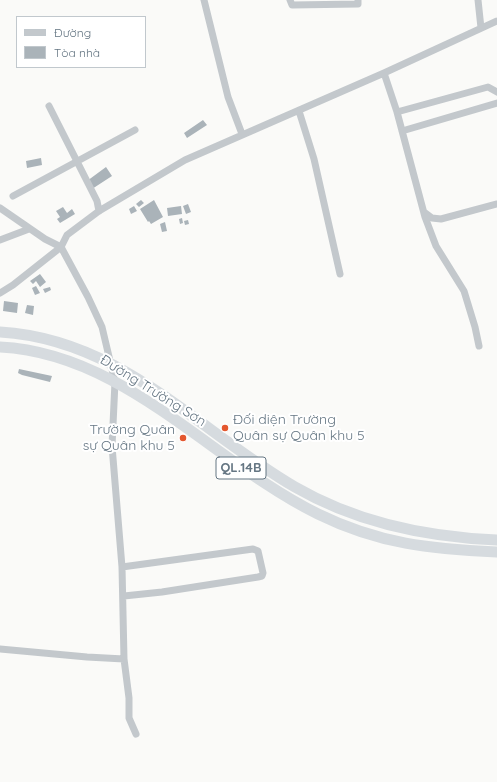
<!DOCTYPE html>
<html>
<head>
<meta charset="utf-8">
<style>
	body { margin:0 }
	#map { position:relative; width:497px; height:782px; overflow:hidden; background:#fafaf8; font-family:Quicksand,sans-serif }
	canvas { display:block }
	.legend { position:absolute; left:16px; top:16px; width:130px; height:52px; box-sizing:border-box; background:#fff; border:1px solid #c1c8cd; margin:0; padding:5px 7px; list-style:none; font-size:12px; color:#657683 }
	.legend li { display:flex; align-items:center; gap:8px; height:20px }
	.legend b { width:20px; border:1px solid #c1c8cd }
</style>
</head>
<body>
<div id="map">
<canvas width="497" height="782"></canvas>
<ul class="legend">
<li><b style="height:5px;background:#c3c8cc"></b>Đường</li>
<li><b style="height:11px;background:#aab3b9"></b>Tòa nhà</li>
</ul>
</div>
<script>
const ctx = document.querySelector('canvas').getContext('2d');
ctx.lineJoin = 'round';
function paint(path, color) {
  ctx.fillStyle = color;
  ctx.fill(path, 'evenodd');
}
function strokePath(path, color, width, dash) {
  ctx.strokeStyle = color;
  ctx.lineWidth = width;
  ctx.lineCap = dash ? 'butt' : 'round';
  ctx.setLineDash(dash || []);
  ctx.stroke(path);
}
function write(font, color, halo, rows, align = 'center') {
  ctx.font = font + ' Quicksand,sans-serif';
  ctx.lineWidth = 4;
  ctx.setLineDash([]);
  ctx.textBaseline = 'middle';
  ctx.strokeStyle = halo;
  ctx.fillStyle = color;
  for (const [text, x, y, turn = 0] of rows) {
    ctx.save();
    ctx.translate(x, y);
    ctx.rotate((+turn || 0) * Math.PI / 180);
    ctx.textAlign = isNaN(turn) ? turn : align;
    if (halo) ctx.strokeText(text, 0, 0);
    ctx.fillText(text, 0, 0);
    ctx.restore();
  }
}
const building = new Path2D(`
	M203 120 207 125 187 138 184 133Z
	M41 158 42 165 27 168 26 161Z
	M106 167 112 176 92 189 87 181Z
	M141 200 144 203 139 207 136 204Z
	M154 200 163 217 151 224 149 221 148 222 140 209Z
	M188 204 191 212 186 214 183 206Z
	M134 206 137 211 131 214 129 209Z
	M181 206 182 214 168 216 167 208Z
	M63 207 67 213 72 209 75 214 60 223 57 219 60 217 56 211Z
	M182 218 183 223 180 224 179 219Z
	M188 220 189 224 185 225 184 221Z
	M165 222 167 231 162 232 160 224Z
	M40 274 46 282 40 287 36 281 33 284 30 281Z
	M36 286 40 293 35 295 32 288Z
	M50 287 51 290 45 293 43 289Z
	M4 301 18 303 17 313 3 311Z
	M27 305 34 306 33 315 25 313Z
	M19 369 52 376 50 382 22 375 18 373Z`);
const minor = new Path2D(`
	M204 0 228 97 242 134
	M290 0 292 5 358 4V0
	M478 0 481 28
	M384 73 397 112 425 217 436 246 464 291 475 327 479 346
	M49 106 97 201 99 211
	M299 111 314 159 340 274
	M397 112 488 87 497 92
	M402 131 497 103
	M13 196 135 130
	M0 208 45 239 61 247 13 285 0 293
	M424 212 432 218 441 219 497 204
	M0 240 29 229
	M122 567 253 549 258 551 263 573 262 576 258 577 162 592 124 596
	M0 649 87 657 124 659
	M136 734 129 718V698L124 659 122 567 112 446 115 382 102 327 88 297 61 247 67 235 99 211 185 160 384 73 497 21`);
const trunk = new Path2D(`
	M0 332C121 339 197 430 295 487 357 523 426 537 497 540
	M0 347C124 353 212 462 318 514 379 544 431 549 497 552`);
const markers = [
	[225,428,4,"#e4572e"],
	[183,438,4,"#e4572e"]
];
const shields = [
	[241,468,50]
];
const shieldNames = [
	["QL.14B",241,468]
];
const streetNames = [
	["Đường Trường Sơn",153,391,32]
];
const poiNames = [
	["Đối diện Trường",233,420],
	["Quân sự Quân khu 5",233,436],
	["Trường Quân",175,430,"right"],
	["sự Quân khu 5",175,446,"right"]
];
paint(building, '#aab3b9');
strokePath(minor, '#c3c8cc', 7);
strokePath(trunk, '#d6dbdf', 11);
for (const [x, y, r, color] of markers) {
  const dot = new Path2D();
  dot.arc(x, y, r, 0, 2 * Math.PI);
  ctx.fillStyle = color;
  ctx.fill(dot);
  strokePath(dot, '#fff', 1.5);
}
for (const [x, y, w] of shields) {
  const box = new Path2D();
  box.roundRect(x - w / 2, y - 11, w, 22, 3);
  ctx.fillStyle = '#fff';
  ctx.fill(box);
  strokePath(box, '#657683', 1);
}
write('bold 13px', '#657683', null, shieldNames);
write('14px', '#657683', '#fff', streetNames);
write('14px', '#657683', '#fff', poiNames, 'left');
</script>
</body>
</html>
